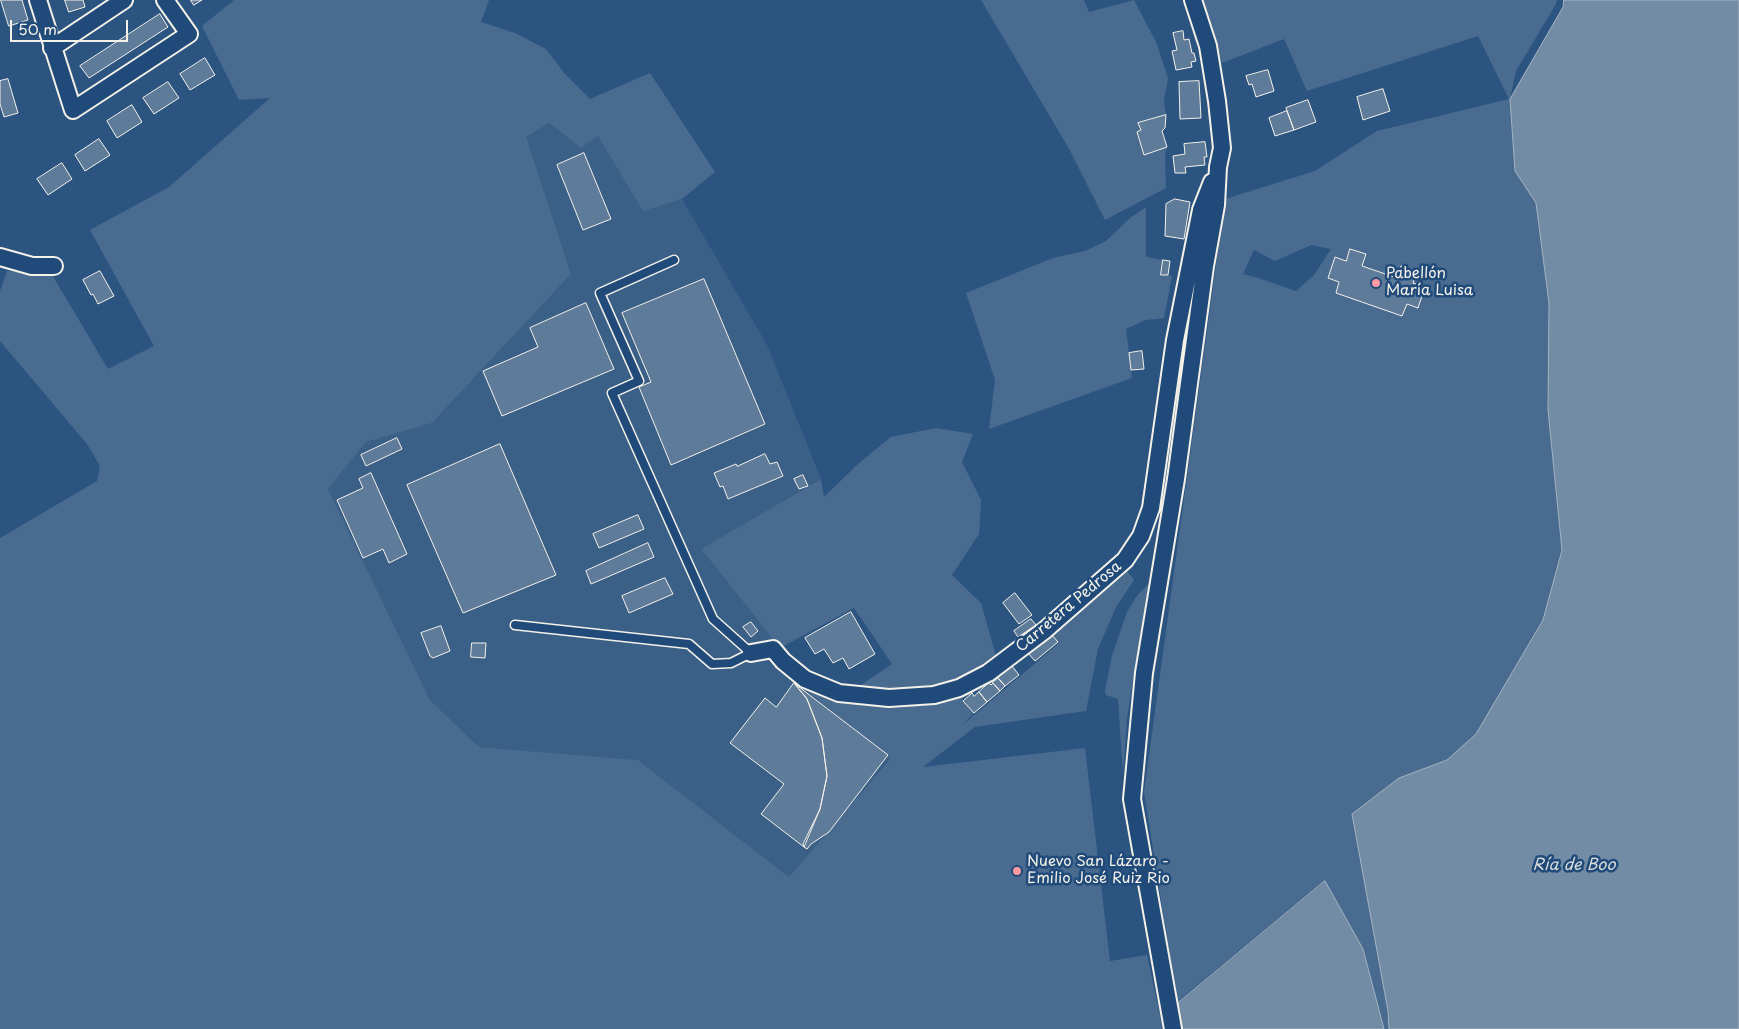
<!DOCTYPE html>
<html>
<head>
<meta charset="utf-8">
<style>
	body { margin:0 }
	#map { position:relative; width:1739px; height:1029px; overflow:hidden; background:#2c5481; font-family:"Playpen Sans",sans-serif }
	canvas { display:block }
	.scale { position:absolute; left:10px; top:20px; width:118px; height:22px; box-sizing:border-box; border:2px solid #f4f1e8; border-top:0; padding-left:6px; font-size:15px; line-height:18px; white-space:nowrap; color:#f4f1e8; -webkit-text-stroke:4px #1f4a7a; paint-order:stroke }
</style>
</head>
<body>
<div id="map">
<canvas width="1739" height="1029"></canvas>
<div class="scale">50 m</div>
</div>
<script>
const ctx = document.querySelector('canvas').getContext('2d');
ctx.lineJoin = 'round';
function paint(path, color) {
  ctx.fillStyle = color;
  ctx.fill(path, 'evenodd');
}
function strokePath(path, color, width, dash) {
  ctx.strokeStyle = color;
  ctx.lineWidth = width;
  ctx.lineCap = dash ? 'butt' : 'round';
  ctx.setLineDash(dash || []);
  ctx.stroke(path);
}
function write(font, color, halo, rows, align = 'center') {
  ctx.font = font + ' "Playpen Sans",sans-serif';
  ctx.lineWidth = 5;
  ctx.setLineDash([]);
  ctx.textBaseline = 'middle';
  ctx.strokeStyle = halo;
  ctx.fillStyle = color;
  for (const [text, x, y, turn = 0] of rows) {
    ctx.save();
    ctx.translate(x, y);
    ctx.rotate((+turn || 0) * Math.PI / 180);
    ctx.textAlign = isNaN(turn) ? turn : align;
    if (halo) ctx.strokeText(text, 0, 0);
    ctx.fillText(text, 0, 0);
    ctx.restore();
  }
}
const built = new Path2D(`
	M549 123 581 148 598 135 643 210 682 199 767 345 821 479 701 549 780 648 770 663 891 758 789 877 638 760 479 747 430 700 328 489 366 442 432 423 571 274 525 137Z`);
const green = new Path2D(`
	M234 0H489L481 22 515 33 546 49 565 74 590 99 650 73 715 172 682 199 643 211 598 136 581 148 549 123 526 137 571 274 432 423 366 442 328 489 430 700 479 747 638 760 789 877 891 758 792 680 834 700 867 702 958 694 974 713 960 727 1059 643 1048 631 1124 567 1134 580 1116 607 1098 649 1086 711 975 727 923 767 1085 748 1110 961 1147 955 1163 1029H0V538L97 481 100 466 87 444 0 341V291L7 271 51 273 108 369 154 346 90 230 169 187 270 98 239 100 202 26Z
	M981 0H1084L1089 12 1134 0 1156 42 1168 78 1164 101 1166 115 1139 123 1141 130 1137 132 1144 154 1167 147 1165 156 1166 188 1105 220 1068 147Z
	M1202 0H1557L1556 4 1516 71 1510 99 1515 171 1536 203 1549 303 1548 410 1562 549 1543 620 1476 734 1447 760 1399 778 1388 1011 1389 1029H1384L1363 949 1324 881 1177 1002 1144 792 1225 199 1315 171 1377 131 1509 99 1478 36 1307 91 1284 39 1222 63ZM1311 245 1331 249 1314 275 1296 291 1258 278 1243 274 1254 250 1275 261Z
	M1146 207V257L1163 260 1161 274 1172 276 1164 318 1146 320 1126 329 1132 378 989 429 995 380 966 293 1053 258 1085 251 1106 241 1130 218Z
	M936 428 973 434 962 462 981 500 979 534 952 575 981 603 996 656 976 675 911 693 852 691 892 664 854 608 780 648 701 549 821 479 824 497 859 463 891 437Z
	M1149 583 1127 718 1123 774 1118 699 1106 695 1105 690 1112 656 1127 612 1136 597Z`);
const water = new Path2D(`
	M1564 0H1739V1029H1389L1388 1011 1352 814 1399 778 1447 760 1476 734 1543 620 1562 550 1548 410 1549 303 1536 203 1515 171 1510 99 1563 7Z
	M1325 881 1363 949 1384 1029H1182L1178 1003Z`);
const building = new Path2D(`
	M1 0H22L28 20 9 26Z
	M65 0H83L85 7 69 12Z
	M191 0H202L194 5Z
	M160 14 168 27 89 78 80 66Z
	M1183 31 1184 40 1189 39 1192 53H1194L1196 61 1191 62 1192 67 1176 70 1172 51 1177 50 1173 33Z
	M205 58 215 75 190 90 180 74Z
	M1268 70 1274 91 1256 97 1252 84 1249 85 1246 76Z
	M8 79 18 113 4 117 0 104V81Z
	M1199 81 1201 118 1180 119 1179 82Z
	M168 82 179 98 154 114 143 98Z
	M1383 89 1390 111 1363 120 1357 97Z
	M1308 100 1316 122 1294 130 1286 108Z
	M132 105 142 122 117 138 107 121Z
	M1287 111 1294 130 1275 136 1269 118Z
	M1166 115 1165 128 1162 131 1167 147 1144 155 1137 132 1141 130 1138 123Z
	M99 139 110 155 85 171 75 155Z
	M1205 142 1207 157H1204L1205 165 1185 167 1186 173H1175L1173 156 1185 154 1184 144Z
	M584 153 611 219 583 230 557 165Z
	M62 163 72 179 48 195 37 179Z
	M1175 199 1190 202 1184 239 1165 236 1166 204Z
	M1350 249 1366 254 1362 266 1397 278 1401 266 1417 271 1413 283 1425 287 1418 308 1407 304 1402 316 1336 293 1339 282 1328 278 1335 257 1346 261Z
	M1163 260 1170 261 1168 275H1161Z
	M100 271 114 296 98 304 93 294 91 295 83 280Z
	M704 279 765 424 671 465 639 387 651 382 622 313Z
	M586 303 614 369 502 416 483 371 538 347 530 328Z
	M1142 351 1144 369 1131 370 1129 353Z
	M397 438 402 449 366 466 361 455Z
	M500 444 556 575 463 613 407 485Z
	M765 454 770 464 777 462 783 476 728 499 723 486 720 487 714 473 736 464 737 466Z
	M371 473 407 554 389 563 383 549 363 558 337 500 363 488 359 479Z
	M803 475 808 486 799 489 794 479Z
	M638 515 644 529 599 548 593 534Z
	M648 543 654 557 591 584 586 571Z
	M665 578 673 594 629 613 622 596Z
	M1015 593 1032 615 1019 624 1003 603Z
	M851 612 875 654 849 669 843 658 833 663 824 649 815 654 805 638Z
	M1031 619 1036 625 1018 637 1014 631Z
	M751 622 758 631 751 637 743 627Z
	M441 626 450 651 433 658 430 656 421 633Z
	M1051 634 1058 642 1035 661 1028 653Z
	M472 643H486L485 658 471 657Z
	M1012 666 1019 675 1005 686 998 678Z
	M998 678 1005 686 1000 691 993 683Z
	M794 683 807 699 822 738 827 776 820 809 804 847 761 814 784 784 730 743 765 698 776 707Z
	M989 683 991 685 993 683 1000 691 987 702 979 692Z
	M795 684 888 755 829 832 811 844 807 849 804 847 803 844 820 809 827 776 822 738 807 699Z
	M979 692 987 702 974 713 963 701 972 693 974 696Z`);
const service = new Path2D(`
	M515 625 689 644 712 664 731 663 751 653 713 619 612 393 639 381 600 293 674 260`);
const minor = new Path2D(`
	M38 0 73 110 189 34 165 0
	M52 48 124 0
	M0 257 32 266H54
	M751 653 773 649 783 661 805 679 839 693 889 698 934 695 959 688 988 673 1045 630 1125 560 1141 536 1151 508 1175 340 1201 210 1212 182
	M1173 1029 1132 799 1144 673 1176 479 1205 266 1216 205 1218 167 1222 148 1217 101 1208 46 1193 0`);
const markers = [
	[1376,283,5,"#ff9aa2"],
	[1017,871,5,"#ff9aa2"]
];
const poiNames = [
	["Pabellón",1386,274],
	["María Luisa",1386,291],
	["Nuevo San Lázaro -",1027,862],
	["Emilio José Ruiz Rio",1027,879]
];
const streetNames = [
	["Carretera Pedrosa",1069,607,-40]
];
const waterNames = [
	["Ría de Boo",1574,866]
];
paint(built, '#3b6088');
paint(green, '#496b90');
paint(water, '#738ca6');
strokePath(water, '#a7b4c0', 1);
paint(building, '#5e7b9a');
strokePath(building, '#f4f1e8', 1);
strokePath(service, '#f4f1e8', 11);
strokePath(minor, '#f4f1e8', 20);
strokePath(service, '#1f4a7a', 8);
strokePath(minor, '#1f4a7a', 16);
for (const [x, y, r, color] of markers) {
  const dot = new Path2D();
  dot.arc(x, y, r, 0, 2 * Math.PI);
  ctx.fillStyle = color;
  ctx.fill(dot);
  strokePath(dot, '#1f4a7a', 2);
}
write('15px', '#f4f1e8', '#1f4a7a', poiNames, 'left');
write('15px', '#f4f1e8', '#1f4a7a', streetNames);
write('italic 16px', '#dadddb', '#1f4a7a', waterNames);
</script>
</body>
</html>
